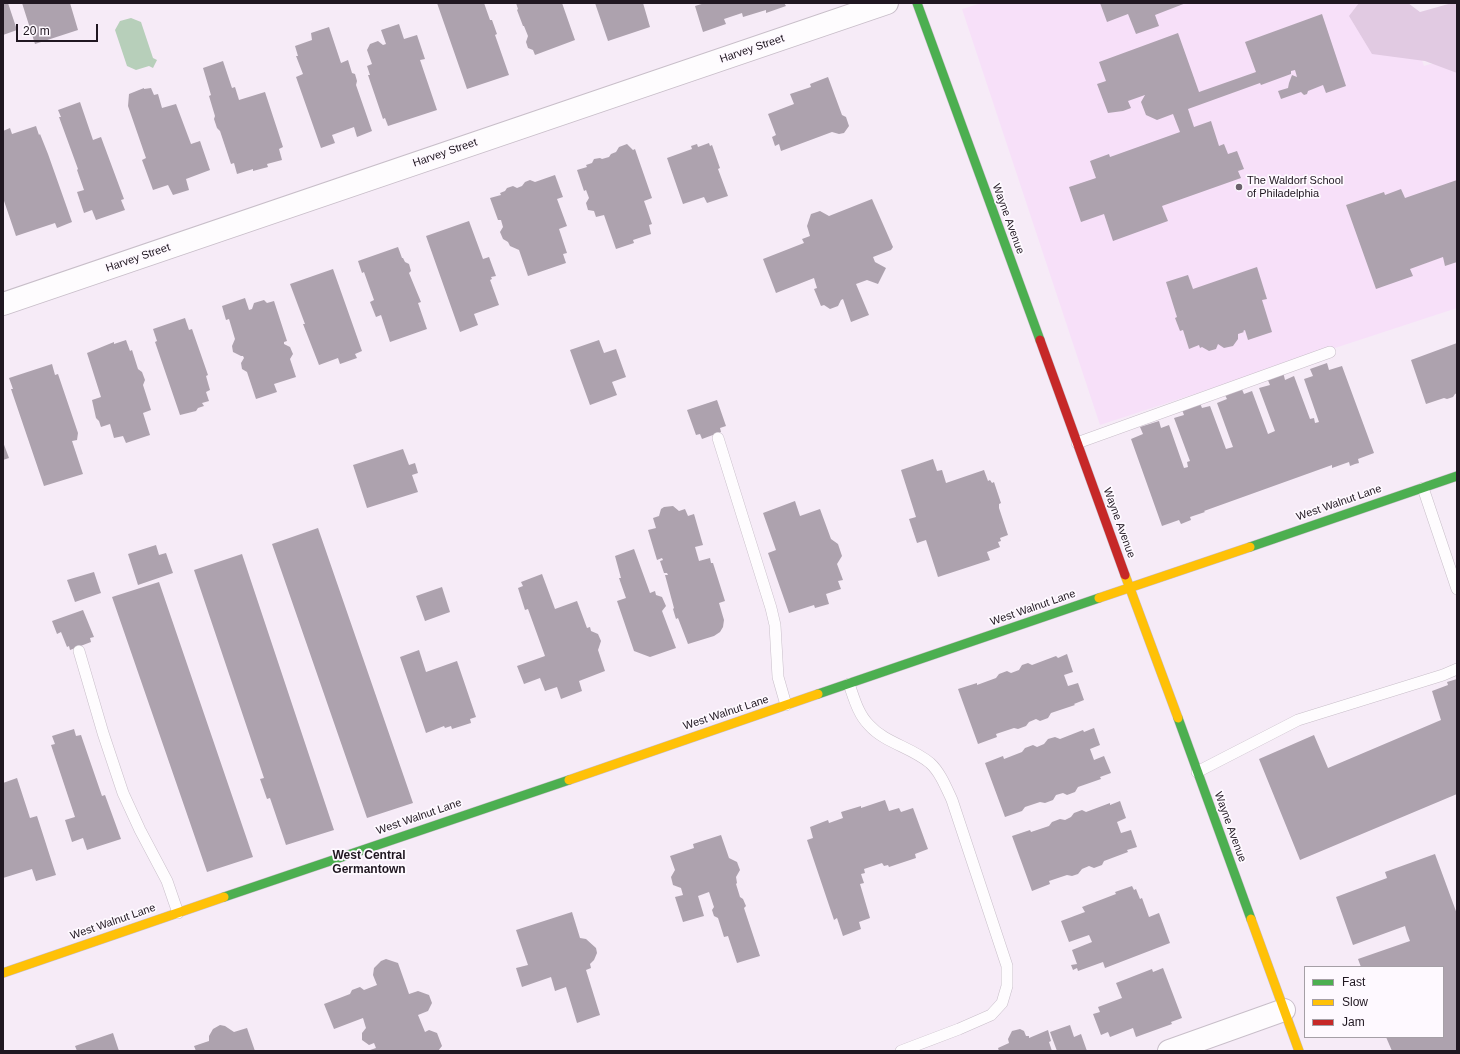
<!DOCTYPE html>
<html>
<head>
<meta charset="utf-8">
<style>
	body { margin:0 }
	#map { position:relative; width:1460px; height:1054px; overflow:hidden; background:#f6ebf7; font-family:Arial,sans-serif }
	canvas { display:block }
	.frame { position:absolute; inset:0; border:4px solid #201721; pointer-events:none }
	.legend { position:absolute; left:1304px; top:966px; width:140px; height:72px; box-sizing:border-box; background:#fef9ff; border:1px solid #a59fa6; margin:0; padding:5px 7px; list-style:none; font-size:12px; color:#201721 }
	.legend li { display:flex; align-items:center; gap:8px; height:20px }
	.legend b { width:20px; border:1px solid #a59fa6 }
	.scale { position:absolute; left:16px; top:24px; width:82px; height:18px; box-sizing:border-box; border:2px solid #201721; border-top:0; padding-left:5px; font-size:12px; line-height:14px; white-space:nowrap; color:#201721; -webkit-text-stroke:3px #fef9ff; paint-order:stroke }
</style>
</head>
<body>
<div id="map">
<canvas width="1460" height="1054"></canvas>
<div class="frame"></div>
<ul class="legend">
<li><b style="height:5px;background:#4caf50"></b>Fast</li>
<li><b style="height:5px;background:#ffc107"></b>Slow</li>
<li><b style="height:5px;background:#c62828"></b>Jam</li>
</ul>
<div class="scale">20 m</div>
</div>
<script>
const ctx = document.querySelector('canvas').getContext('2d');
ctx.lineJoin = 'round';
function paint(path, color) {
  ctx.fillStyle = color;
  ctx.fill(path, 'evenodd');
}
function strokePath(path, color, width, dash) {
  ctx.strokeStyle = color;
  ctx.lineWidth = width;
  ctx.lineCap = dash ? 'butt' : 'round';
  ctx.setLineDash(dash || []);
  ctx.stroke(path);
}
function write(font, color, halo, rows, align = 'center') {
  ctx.font = font + ' Arial,sans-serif';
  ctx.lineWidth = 3.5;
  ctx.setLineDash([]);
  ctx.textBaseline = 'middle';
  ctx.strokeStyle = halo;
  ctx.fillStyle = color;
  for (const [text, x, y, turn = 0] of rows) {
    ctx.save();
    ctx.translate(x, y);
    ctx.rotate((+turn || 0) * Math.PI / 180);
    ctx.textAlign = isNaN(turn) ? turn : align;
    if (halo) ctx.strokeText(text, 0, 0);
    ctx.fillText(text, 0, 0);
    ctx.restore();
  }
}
const built = new Path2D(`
	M982 3H1403L1424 66 1457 56V308L1100 425 962 9Z`);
const green = new Path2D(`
	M1359 3H1408L1420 12 1452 3H1457V73L1425 61 1372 54 1349 16Z`);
const water = new Path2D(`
	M131 18 141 22 153 58 157 60 153 68 149 66 136 70 127 66 115 30 120 21Z`);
const building = new Path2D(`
	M3 3H8L17 30 3 35Z
	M22 3H70L78 30 35 44Z
	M437 3H484L490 20H492L497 34 495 35 509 75 467 89Z
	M516 3H562L575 40 535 55 533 50 528 48 526 42 528 36 524 26H523L517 10 518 9Z
	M595 3H643L650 27 608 41Z
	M705 3H784L786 6 766 13V10L743 17 742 13 724 19 726 24 703 32 695 6Z
	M1100 3H1186L1155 15 1159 26 1136 34 1128 14 1107 22Z
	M1322 14 1346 86 1326 93 1323 85 1308 91 1307 94 1304 95 1301 92 1281 99 1278 91 1288 88 1289 83 1292 75 1297 77 1295 70 1291 71V74L1261 85 1260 83 1188 109 1194 127 1211 121 1219 146 1224 144 1228 154 1237 151 1244 169 1238 171 1241 178 1162 206 1168 221 1113 241 1104 214 1081 222 1069 187 1096 178 1090 161 1109 154 1110 157 1180 132 1173 114 1157 120 1146 115 1141 102 1145 95 1128 101 1131 108 1123 111 1108 113 1097 84 1106 81 1099 62 1178 33 1199 92 1256 72 1245 42Z
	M399 24 404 39 417 35 425 59 420 60 437 110 388 126 385 118 383 119 368 75H370L367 66 372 64 367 50 370 44 378 41 383 45 386 44 381 30Z
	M329 27 341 63 348 60 352 73 355 74 357 81 356 85 372 131 357 137 354 127 332 135 335 143 321 148 296 77 303 74 296 56H298L295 46 312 40 311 33Z
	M223 61 232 88 235 87 239 100 265 92 283 147 279 149 282 160 267 164 268 167 253 171V169L237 174 234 163 231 164 220 131 217 128 214 119 215 116 209 96 211 95 203 68Z
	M828 77 842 115 846 117 849 126 844 133 839 134 832 132 781 151 779 144 775 146 772 137 776 135 768 114 794 104 790 94 811 87 810 84Z
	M144 88V89L151 88 154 95 158 94 162 108 176 104 191 144 200 141 210 170 186 179 189 190 173 195 168 185 153 190 142 160 146 158 128 106 129 94Z
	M80 102 93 140 101 137 124 199 121 200 125 210 96 220 92 210 84 213 77 192 84 190 77 170 78 169 59 117H61L58 110Z
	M36 126 39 135 40 134 48 154 72 222 57 228 55 223 16 236 3 198V131L10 128 12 134Z
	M709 143 710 146 712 145 720 168 718 169 728 196 707 203 704 197 683 204 667 158 692 149 691 146 697 144 698 147Z
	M627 144 633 150 635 149 652 198 644 201 652 224 649 225 651 234 633 240 634 243 616 249 604 215 596 217 594 211 588 210 586 203 589 198 586 190 584 191 577 170 587 167 586 165 592 163 594 159 600 158 602 159 609 157 611 154 616 152 619 147Z
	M555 175 563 197 557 199 567 226 559 229 567 253 563 254 566 263 528 276 519 250 510 246 508 242 503 239 500 232 503 227 501 220H498L490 198 501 195 500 193 505 191 507 188 513 186 517 188 522 186 525 182 530 180 535 182Z
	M1457 180V262L1445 266 1443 257 1410 269 1413 276 1376 289 1346 205 1384 192 1385 195 1401 189 1405 198Z
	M872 199 893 247 891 250 873 257 875 262 886 268 878 284 867 280 856 284 869 315 851 322 843 299 841 300 838 306 830 309 824 305 821 306 814 289 817 288 814 278 776 293 763 259 804 243 802 239 810 236 807 226 811 214 820 211 829 216Z
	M469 221 483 259 489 257 496 276 491 277 492 279 490 280 499 305 474 314 478 325 460 332 426 236Z
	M398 247 402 258H403L405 262 409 264 411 271 409 273 421 302 418 303 427 329 390 342 381 315 376 317 370 302 374 300 364 272 362 273 358 261Z
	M1257 267 1267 299 1262 300 1272 332 1248 340 1245 330 1243 331 1244 332 1238 334V339L1233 346 1224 348 1218 344 1216 349 1209 351 1202 347 1200 348 1199 345 1189 349 1183 330 1180 331 1175 318 1177 317 1166 282 1188 275 1193 289Z
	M333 269 362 351 355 354 357 358 340 364 338 358 319 365 303 324H305L290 284Z
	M245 298 249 310 252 309 254 303 264 300 267 303 274 301 287 341 284 342V344L290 347 293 354 290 359 296 377 274 384 277 392 256 399 247 372 242 369 241 363 244 358 243 356H241L233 352 232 346 235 339 229 319 226 320 222 306Z
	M185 318 189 330 192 329 208 375 206 376 210 390 206 392 209 401 202 403 204 406 198 408 196 411 180 415 155 342 157 341 153 329Z
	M126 340 130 351 132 350 138 369 142 372 145 380 143 385 151 410 143 413 150 435 126 443 123 436 114 438 110 424 101 427 99 421 96 418 92 400 101 397 87 353 114 342V344Z
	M599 340 604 353 616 349 626 377 612 382 617 395 590 405 570 350Z
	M1457 343V393L1455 394 1453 397 1447 399 1444 398 1426 404 1411 360Z
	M1327 363 1329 370 1342 366 1374 453 1358 459 1359 463 1355 464 1350 466 1349 462 1332 468V465L1204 511 1205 512 1190 517 1191 520 1181 524 1179 520 1162 526 1131 439 1143 434 1140 427 1159 421 1161 428 1169 425 1184 468 1188 467 1187 462 1190 461 1174 418 1184 415 1181 407 1199 401 1202 408 1210 406 1226 449 1233 447 1217 403 1227 399 1224 393 1241 387 1244 394 1252 391 1268 434 1275 431 1259 388 1270 385 1267 378 1283 372 1285 380 1294 376 1310 419 1314 418 1315 423 1319 422 1304 379 1313 376 1310 369Z
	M52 364 55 375 58 374 78 433 77 440 72 441 83 474 44 486 11 389H13L9 378Z
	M717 400 726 426 720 428 721 432 702 439 700 434 696 435 687 410Z
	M3 442 9 458 3 460Z
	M403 449 409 465 415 463 418 473 412 475 418 492 367 508 353 465Z
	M933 459 937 471 942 470 946 483 984 470 988 481 990 480 992 483 994 482 1001 503 999 504V508L1008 535 1000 538 1001 541 998 542 1000 547 987 552 990 560 938 577 926 540 917 543 909 519 916 517 901 470Z
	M795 501 800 516 820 509 831 539 838 544 842 556 837 564 843 580 838 581 841 589 826 594 829 604 815 608 814 605 789 613 768 553 776 550 763 513Z
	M673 506 679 511 685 509 688 516 694 514 703 545 695 547 699 561 710 558 711 563H713L725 601 719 603 724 620 723 627 720 632 714 636 688 644 678 618 676 619 673 609 674 608 665 575H668L667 573H664L660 561 663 560 662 558 657 560 648 530 656 528 653 518 659 516 661 509 664 507Z
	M318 528 413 803 367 818 272 544Z
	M156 545 159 555 166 553 173 573 138 585 128 554Z
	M634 549 650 593 655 591 656 595 662 597 666 606 662 611 676 648 650 657 634 651 617 601 626 598 619 578H621L615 556Z
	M242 554 334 830 286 845 270 798 267 799 260 779 264 778 194 570Z
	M94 572 101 593 75 602 67 580Z
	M542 574 555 609 577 601 587 628 590 627 591 631 598 634 601 641 598 650 605 671 579 681 582 691 561 699 557 687 545 691 540 678 524 684 517 666 545 656 528 609 525 610 518 588 523 586 521 582Z
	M159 582 253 857 207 872 112 597Z
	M442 587 450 612 425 621 416 596Z
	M83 610 94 637 90 638 91 642 70 650 69 646 67 647 61 632 57 634 52 621Z
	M419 650 426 672 457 661 476 717 470 719 471 723 452 729 451 726 445 728 444 726 426 733 400 657Z
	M1067 654 1073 672 1064 675 1068 686 1078 683 1084 700 1074 704 1075 705 1051 713 1048 718 1040 721 1036 719 1029 722 1026 726 1018 729 1014 728 996 734 997 737 978 744 958 689 977 683V685L996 678 999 674 1007 671 1011 673 1019 670 1022 665 1028 663 1032 665 1056 656 1058 658Z
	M1457 679V794L1300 860 1259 759 1314 735 1328 768 1441 720 1432 691 1448 685 1447 682Z
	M1094 728 1100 745 1090 749 1094 760 1104 756 1111 773 1100 777 1101 779 1078 787 1075 792 1067 795 1063 793 1056 795 1053 800 1045 803 1040 802 1025 807 1022 811 1005 817 985 763 1003 756 1004 759 1022 752 1025 748 1033 745 1037 747 1044 744 1048 739 1055 737 1060 739 1083 730 1084 732Z
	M74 729 76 736 81 735 102 796 105 795 121 839 87 850 83 838 72 842 65 820 75 817 51 745 55 744 52 736Z
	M17 778 30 818 37 816 56 875 36 881 32 869 3 878V783Z
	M885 800 889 811 899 808 901 812 913 808 928 849 915 854 916 858 889 867 888 865 884 866 882 863 864 869 865 873 861 874 864 883 860 884 870 918 859 922 861 929 843 936 837 918 834 920 807 840 813 838 810 827 828 820 829 823 843 818 841 812 861 806V808Z
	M1120 801 1126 818 1117 822 1121 833 1131 830 1137 847 1127 850 1128 852 1104 861 1102 865 1094 868 1089 866 1082 869 1078 874 1072 876 1067 875 1049 881 1050 884 1032 891 1012 836 1030 830 1031 832 1049 826 1052 822 1060 819 1065 820 1071 817 1074 813 1082 810 1086 812 1110 803V805Z
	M721 835 729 858 737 862 740 870 736 877 737 883 736 884 740 897 743 899 746 906 744 908 760 956 737 963 728 936 724 937 718 918 714 916 712 910 714 907 709 892 698 896 704 916 683 922 675 897 683 895 681 888 673 885 671 877 675 870 670 856 694 848 693 844Z
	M1435 854 1457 914V1051H1450V1050L1446 1051H1392L1386 1037H1443V967H1361L1358 959 1410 941 1407 933 1405 926 1353 945 1336 897 1387 878 1385 872Z
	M1132 886 1134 890 1136 889 1140 899 1142 898 1149 917 1159 913 1170 943 1105 968 1103 962 1078 971 1077 968 1073 970 1071 965 1077 964 1072 950 1092 942 1089 935 1069 942 1061 921 1085 912 1082 907 1116 894 1115 892Z
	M572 912 580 938 586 939 596 948 597 953 594 960 590 964 591 968 586 970 600 1015 577 1023 566 987 555 991 551 977 522 987 516 968 528 965 516 930Z
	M386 959 398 963 409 994 418 991 429 995 432 1003 428 1011 418 1015 425 1032 429 1030 437 1033 442 1046 438 1051H367L376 1048 374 1043 369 1045 362 1040V1033L366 1028 363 1018 334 1029 324 1004 350 994 352 990 360 987 364 990 377 985 373 975 374 968 381 961Z
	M1163 968 1182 1018 1171 1022 1172 1024 1136 1037 1133 1028 1110 1037 1108 1032 1101 1035 1093 1014 1100 1012 1098 1007 1122 998 1116 983 1152 969 1153 972Z
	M220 1025 225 1026 234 1032 247 1028 255 1051H196L194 1046 209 1041V1036L213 1029Z
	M1070 1025 1074 1037 1081 1034 1087 1051H1057L1050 1032Z
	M1020 1029 1024 1031 1026 1036H1029V1038L1048 1030 1051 1041 1049 1042 1052 1051H999L998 1048 1009 1043 1008 1039 1012 1031Z
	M113 1033 119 1051H77L75 1046Z`);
const lane = new Path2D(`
	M718 438 771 608 775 625 778 677 786 705
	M1077 443 1330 352
	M1423 488 1457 589
	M79 651 103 733 123 793 140 830 167 881 178 913
	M849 684C854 698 858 714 869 725 885 743 911 747 930 763 940 772 946 787 952 800L1007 966V986L1002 1003 991 1015 959 1029 901 1051
	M1197 772 1298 720 1443 675 1457 669`);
const street = new Path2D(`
	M3 304 887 3
	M1169 1051 1284 1010`);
const fast = new Path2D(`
	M917 3 1040 340
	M1250 547 1457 476
	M818 694 1099 598
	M1178 718 1251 919
	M224 897 569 780`);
const slow = new Path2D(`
	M1125 575 1178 718
	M1099 598 1250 547
	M569 780 818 694
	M1251 919 1299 1051
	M3 973 224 897`);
const jam = new Path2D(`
	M1040 340 1125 575`);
const markers = [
	[1239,187,4,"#6b616c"]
];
const streetNames = [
	["Harvey Street",752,49,-19],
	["Harvey Street",445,153,-19],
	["Wayne Avenue",1008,219,70],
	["Harvey Street",138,258,-19],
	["West Walnut Lane",1339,503,-19],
	["Wayne Avenue",1119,523,70],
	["West Walnut Lane",1033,608,-19],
	["West Walnut Lane",726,713,-18],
	["West Walnut Lane",419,817,-19],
	["Wayne Avenue",1230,827,70],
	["West Walnut Lane",113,922,-19]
];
const poiNames = [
	["The Waldorf School",1247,181],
	["of Philadelphia",1247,194]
];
const neighbourhoodNames = [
	["West Central",369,856],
	["Germantown",369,870]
];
paint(built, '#f7e0f9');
paint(green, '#e1cae2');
paint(water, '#b7cfba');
paint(building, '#ada2ae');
strokePath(lane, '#c8bec9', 12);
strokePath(street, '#c8bec9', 24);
strokePath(fast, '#c8bec9', 10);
strokePath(slow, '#c8bec9', 10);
strokePath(jam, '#c8bec9', 10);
strokePath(lane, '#fefcfe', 11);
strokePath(street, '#fefcfe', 22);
strokePath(fast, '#4caf50', 9);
strokePath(slow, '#ffc107', 9);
strokePath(jam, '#c62828', 9);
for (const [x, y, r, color] of markers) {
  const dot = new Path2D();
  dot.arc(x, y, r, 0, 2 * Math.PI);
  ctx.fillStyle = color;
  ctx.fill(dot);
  strokePath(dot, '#fef9ff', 1.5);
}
write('11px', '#201721', '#fef9ff', streetNames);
write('11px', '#201721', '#fef9ff', poiNames, 'left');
write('bold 12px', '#201721', '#fef9ff', neighbourhoodNames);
</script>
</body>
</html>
